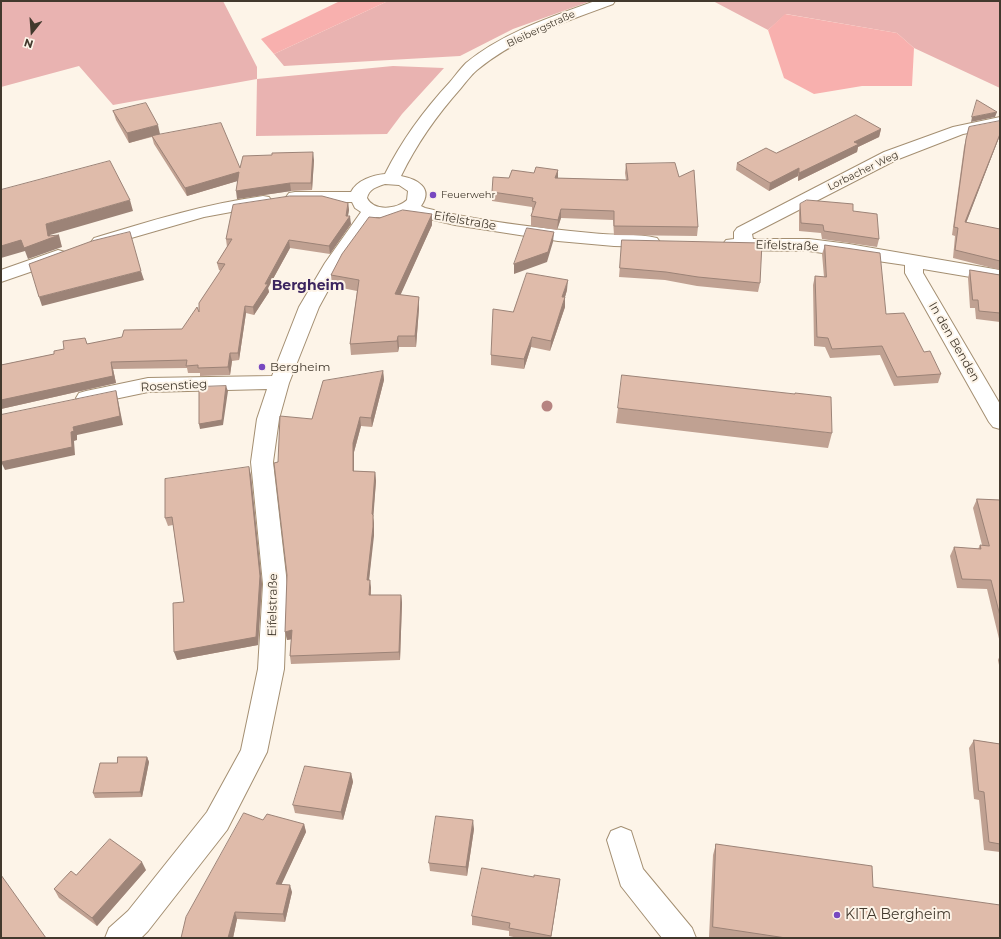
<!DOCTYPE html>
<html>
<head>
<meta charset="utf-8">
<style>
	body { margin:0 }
	#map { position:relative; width:1001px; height:939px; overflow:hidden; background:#fdf4e8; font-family:Montserrat,sans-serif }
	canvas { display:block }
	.frame { position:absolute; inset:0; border:2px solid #42392d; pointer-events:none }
	.north { position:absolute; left:12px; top:12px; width:40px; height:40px; -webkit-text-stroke:3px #fdf4e8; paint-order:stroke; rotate:197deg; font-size:11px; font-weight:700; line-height:16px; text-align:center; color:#42392d }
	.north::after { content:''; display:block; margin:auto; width:14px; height:18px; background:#42392d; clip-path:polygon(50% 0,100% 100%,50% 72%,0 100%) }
</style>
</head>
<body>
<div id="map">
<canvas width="1001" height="939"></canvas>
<div class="frame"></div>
<div class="north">N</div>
</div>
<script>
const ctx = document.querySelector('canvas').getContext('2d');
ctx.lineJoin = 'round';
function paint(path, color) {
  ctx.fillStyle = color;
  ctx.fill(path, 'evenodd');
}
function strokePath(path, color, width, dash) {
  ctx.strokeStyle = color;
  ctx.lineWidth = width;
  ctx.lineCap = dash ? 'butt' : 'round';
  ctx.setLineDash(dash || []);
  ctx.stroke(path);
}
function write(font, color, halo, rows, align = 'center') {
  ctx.font = font + ' Montserrat,sans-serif';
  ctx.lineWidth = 4;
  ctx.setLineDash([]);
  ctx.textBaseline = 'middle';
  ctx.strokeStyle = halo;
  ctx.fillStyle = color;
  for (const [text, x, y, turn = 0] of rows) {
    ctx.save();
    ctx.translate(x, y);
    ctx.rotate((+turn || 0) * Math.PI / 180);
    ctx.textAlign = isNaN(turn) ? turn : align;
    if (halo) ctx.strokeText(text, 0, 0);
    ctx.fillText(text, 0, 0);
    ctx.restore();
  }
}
const green = new Path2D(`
	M1 1H223L257 67V79L393 66 444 68 402 114 387 134 256 136 257 79 113 105 79 66 1 87Z
	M388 1H591L513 29 460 56 284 66 274 54Z
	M713 1H1000V88L914 48 897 33 786 14 768 30Z`);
const forest = new Path2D(`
	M340 1H388L274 54 261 39Z
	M785 14 897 33 914 48 912 86H862L814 94 784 78 768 30Z`);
const minor = new Path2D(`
	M595 1H615L613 4C567 21 515 38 477 70 471 75 466 82 461 88 437 115 417 143 401 176 417 179 434 188 421 206L425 208C478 221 537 228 591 233 611 236 638 233 657 238L660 242 657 246 651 247 614 246 558 241 455 225 408 214 392 218 376 217 343 263 319 307 289 383 279 419 273 462 287 584 284 669 267 752 227 830 148 931 141 938H105L109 928 128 911 207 812 241 750 258 669 263 584 251 462 257 419 267 389 148 392 86 405 79 403 76 398 79 393 86 391 148 378 272 376 299 307 325 263 361 212 355 208 352 202H295L289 201 286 197 289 193 295 192H351C357 180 373 175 385 174 402 140 424 110 450 82 455 76 460 69 466 63 502 33 551 17 595 1ZM385 184 399 185 408 191 407 200C397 209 374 212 367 198 369 189 376 187 385 184Z
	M1000 117V127L963 134 896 160 752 234 753 239H809L849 244 1000 270V282L923 269V273L1000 404V429L993 427 989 422 905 273V265L809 251 732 250 726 248 723 244 726 240 734 239V232L737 228 884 152 953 127Z
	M263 196 269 197 272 201 269 205 204 217 100 247 94 246 91 242 94 238C150 221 205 204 263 196Z
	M58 250 65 252 67 256 65 260 1 282V270Z
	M621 827 631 831 643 869 692 928 696 938H662L621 886 607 840 611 831Z`);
const trees = [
	[547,406]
];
const wall = new Path2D(`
	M113 111 160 134 154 136 240 168 314 160 312 190 291 191 237 199V181L187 196 154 144 152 137 129 143 116 120Z
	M969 127 1000 135 966 223 1000 229V270L953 258 955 236 952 235 964 147Z
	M881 129 879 137 858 147 857 152 798 181V176L769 191 736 170 737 163Z
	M626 164 679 177 698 227 697 236 614 235 613 220 561 218 557 230 531 226V216L533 211 532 210V207L492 201V192L509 178 558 170V178L626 180 625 173Z
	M348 203 349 210 348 216 351 224 330 254 290 248 268 288 269 292 254 315 246 313 239 360 232 361 230 375 200 376V373H188L187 368 113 369 116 383 1 409V365L54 354 85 338 87 344 182 329 199 312 221 271 219 270 217 263 227 247 226 239Z
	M800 204 853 211 879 239 877 247 822 239 821 233 799 231V212Z
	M432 214V225L400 295 419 297V308L416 347H399L398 352 351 355 350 344 357 291 332 286 331 275 379 218Z
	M622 240 760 283 758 292 697 286 665 280 619 277Z
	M825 245 886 314 924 352 941 374 938 383 894 386 880 355 830 358 825 347 814 346 813 285 815 276 824 277 822 254Z
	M970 270 1000 275V322L976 319 975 308H970L968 278Z
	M567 290 565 297V307L550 351 531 347 524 369 491 365V355L513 312Z
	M383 371 384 380 372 427 361 426 354 452V471L375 472 376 481 373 515 374 524 369 580 371 588V595H401L402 603 400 660 291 664 290 656 291 639 287 640V575L278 462 312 419Z
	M618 408 832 433 828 448 616 423Z
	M251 475 262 584 258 645 177 660 184 602 173 525 168 526 165 518Z
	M977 499 1000 500V643L987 589 957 588 950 556 954 547 978 549 980 545H982L973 508Z
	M1000 655V670L998 660Z
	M974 740 1000 744V852L984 850 979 800 974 799 969 748Z
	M147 757 149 762 142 797 95 798 93 793 117 763Z
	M351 773 353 782 343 820 295 813 293 805Z
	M263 820 304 824 306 832 281 884 292 892 285 922 237 919 233 938H181Z
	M474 829 467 876 430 871 429 863Z
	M716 844 873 887 1000 938H713L709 937 713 855Z
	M146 870 97 926 59 898 54 889 76 875Z
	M534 877 560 879 559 887 551 938H518L509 936V931L472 925V916Z`);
const shadedWall = new Path2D(`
	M997 112 995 117 971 122 972 117Z
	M158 125 160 134 129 143 127 133Z
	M881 129 879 137 858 147 857 152 798 181 799 173 854 142Z
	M1000 134V135L963 231 965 222Z
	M313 152 314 160 312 190 311 183Z
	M799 168 798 176 769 191 770 183Z
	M558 170V179L555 178Z
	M239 172 241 180 187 196 185 188Z
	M290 183 291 191 237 199 236 191Z
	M130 200 133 211 50 235V238L59 235 62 247 28 259 25 251 1 258V246L46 224Z
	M348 203 349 210 347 220 350 216 351 224 330 254 329 246 346 216Z
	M561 209V218L557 230 558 220Z
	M432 214V225L396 305 395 294Z
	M554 232 553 242 547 262 514 274V264Z
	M289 240 290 248 268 288 269 292 254 315 253 307Z
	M141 271 144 280 42 306 39 297Z
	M568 280 567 290 562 307V297Z
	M419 297V308L416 347 415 336Z
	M565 297V307L550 351 551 341Z
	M245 306 246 313 239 360 238 353Z
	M398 336 399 347 398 352 397 341Z
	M532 337 531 347 524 369V359Z
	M230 353 232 361 230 375 228 367Z
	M111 362 113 369 116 383 1 409V400Z
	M383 371 384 380 372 427 371 418Z
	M226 386 228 391 223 425 200 429 199 424Z
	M116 391 118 400 123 425 77 435V440L74 441 75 455 5 470 1 462 71 432 73 427Z
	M360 417 361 426 354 452V480L353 471V443Z
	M249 467 251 475 262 584 258 645 177 660 174 652Z
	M375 472 376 481 373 522 372 514Z
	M373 515 374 524V536L368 589 367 580Z
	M370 580 371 588 370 604 369 595Z
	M401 595 402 603 400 660 399 652Z
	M292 630 294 639 287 640 285 632Z
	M147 757 149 762 142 797 140 792Z
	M351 773 353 782 343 820 341 812Z
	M473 820 474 829 467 876 466 867Z
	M304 824 306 832 278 892 276 884Z
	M142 862 146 870 97 926 92 918Z
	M560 879 559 887 551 938V936Z
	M290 885 292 892 285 922 283 914Z
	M235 912 237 919 233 938H228Z`);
const building = new Path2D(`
	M977 100 997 112 972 117Z
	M146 103 158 125 127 133 113 111Z
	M856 115 881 129 854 142 859 144 799 173V168L770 183 737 163 766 148 776 153Z
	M1000 121V134L965 222 1000 229V261L955 250 958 228 954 227 966 139 969 127Z
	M221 123 240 168 243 156 272 155V153L313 152 311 183H290L236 191 239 172 185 188 152 136Z
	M110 161 130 200 46 224 48 236 59 235 24 248 21 240 1 246V190Z
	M675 163 679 177 694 170 698 227 614 226V211L561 209 558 220 531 216 536 202 532 201 533 198 492 192 493 177 509 178 512 170 534 173 536 167 558 170 555 178 628 180 626 164Z
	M290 196H322L348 203 346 216H350L329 246 289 240 265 284H268L253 307 245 306 238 353H230L228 367 198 368V365L186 366 187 360 111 362 113 376 1 400V365L54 354V351L64 349 63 341 85 338 87 344 122 337 124 330 182 329 197 307 199 312V303L225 264 217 263 232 239H226L233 205Z
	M807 200 853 204V211L877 214 879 239 824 231 823 225 801 223 800 204Z
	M403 210 432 214 395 294 419 297 415 336H398L397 341 350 344 359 280 331 275 342 254 369 217 379 218Z
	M527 228 554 232 548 252 514 264Z
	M130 232 141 271 39 297 29 264 92 241Z
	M622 240 762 243 760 283 698 277 666 272 620 268Z
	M825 245 880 253 886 314 904 313 924 352 930 351 941 374 897 377 882 346 832 349 828 338 817 337 815 276 826 277Z
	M970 270 1000 275V313L979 311 978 300H973Z
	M527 273 568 280 562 297H565L551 341 532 337 524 359 491 355 493 309 513 312Z
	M383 371 371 418 360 417 353 443V471L375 472 372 514 373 515V527L367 580H370L369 595H401L399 652 290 656 292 630 285 632 287 575 274 463 278 462 280 416 312 419 323 381Z
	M622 375 795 394V393L831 397 832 433 618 408Z
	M226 386 222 420 199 424V387Z
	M116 391 120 416 73 427 74 431 71 432 72 447 1 462V415Z
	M249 467 260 576 256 637 174 652 173 603 184 602 172 517 165 518V479Z
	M977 499 1000 500V616L991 580 962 579 954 547 981 549 980 545 989 546Z
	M974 740 1000 744V844L989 842 984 792 979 791Z
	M118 757H147L140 792 93 793 100 763H117Z
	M305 766 351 773 341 812 293 805Z
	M244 813 263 820 267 814 304 824 276 884 290 885 283 914 235 912 228 938H181L186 917Z
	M436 816 473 820 466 867 429 863Z
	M110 839 142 862 92 918 54 889 71 871 76 875Z
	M716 844 872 866 873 887 1000 905V938H786L713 927Z
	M482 868 534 877V875L560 879 551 936 509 928 510 923 472 916Z
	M1 875 46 938H1Z`);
const markers = [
	[433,195,4,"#7848c0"],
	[262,367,4,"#7848c0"],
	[837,915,4,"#7848c0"]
];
const farStreetnames = [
	["Bleibergstraße",541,29,-25],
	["Lorbacher Weg",863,171,-26]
];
const farPoinames = [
	["Feuerwehr",441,195]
];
const streetNames = [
	["Eifelstraße",465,221,10],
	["Eifelstraße",787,246,2],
	["In den Benden",954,342,60],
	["Rosenstieg",174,386,-3],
	["Eifelstraße",273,605,-89]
];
const poiNames = [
	["Bergheim",270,367]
];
const quarterNames = [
	["Bergheim",308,286]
];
const nearPoinames = [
	["KITA Bergheim",845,915]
];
paint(green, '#e9b3b1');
paint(forest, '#f8b0ae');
strokePath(minor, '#a48f72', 2);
paint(minor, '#fff');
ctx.fillStyle = '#b68481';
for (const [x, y] of trees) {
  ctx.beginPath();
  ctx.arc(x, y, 5.5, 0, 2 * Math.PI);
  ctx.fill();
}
paint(wall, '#c0a192');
paint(shadedWall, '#9c8377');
paint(building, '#dfbbaa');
strokePath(building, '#9c8377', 1);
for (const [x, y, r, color] of markers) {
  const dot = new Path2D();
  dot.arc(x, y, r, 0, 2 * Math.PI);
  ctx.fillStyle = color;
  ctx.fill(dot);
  strokePath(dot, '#fdf4e8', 1.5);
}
write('10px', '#42392d', '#fdf4e8', farStreetnames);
write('10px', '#42392d', '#fdf4e8', farPoinames, 'left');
write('12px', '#42392d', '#fdf4e8', streetNames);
write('12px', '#42392d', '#fdf4e8', poiNames, 'left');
write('bold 14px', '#3c255f', '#fdf4e8', quarterNames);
write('14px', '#42392d', '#fdf4e8', nearPoinames, 'left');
</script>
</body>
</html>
